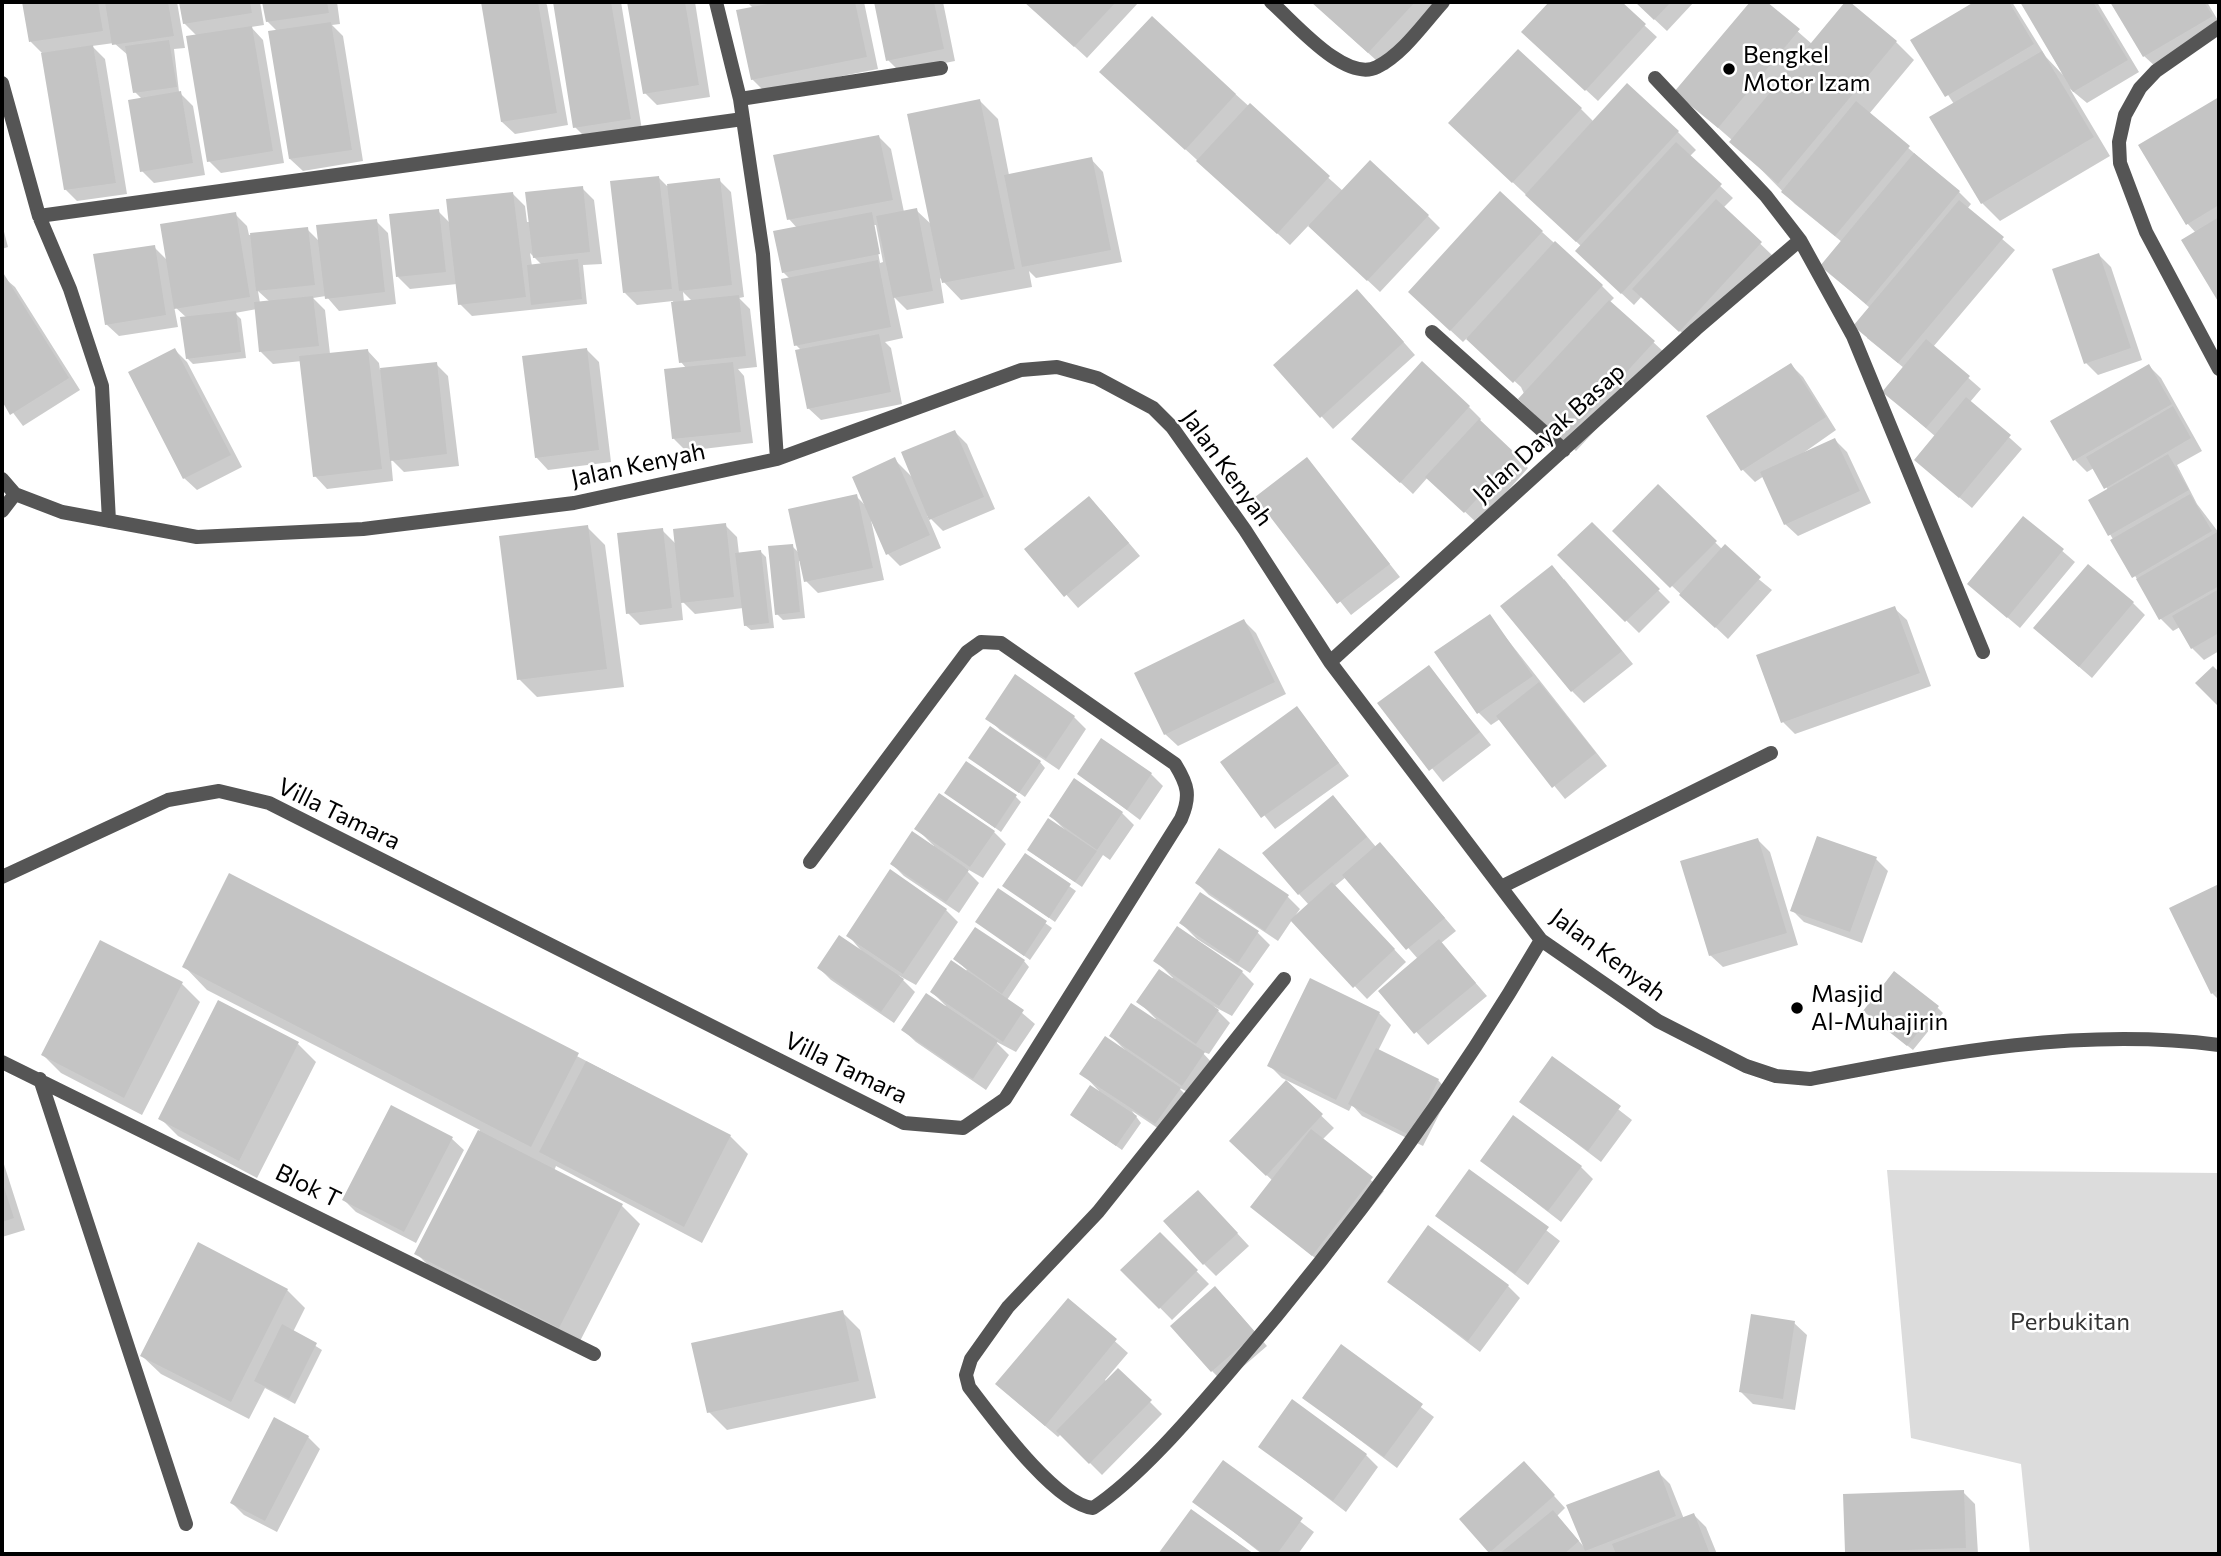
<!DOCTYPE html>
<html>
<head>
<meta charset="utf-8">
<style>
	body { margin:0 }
	#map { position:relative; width:2221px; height:1556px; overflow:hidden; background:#fff; font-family:Commissioner,sans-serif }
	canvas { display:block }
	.frame { position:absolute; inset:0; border:4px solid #000; pointer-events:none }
</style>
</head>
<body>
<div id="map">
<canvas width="2221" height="1556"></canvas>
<div class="frame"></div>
</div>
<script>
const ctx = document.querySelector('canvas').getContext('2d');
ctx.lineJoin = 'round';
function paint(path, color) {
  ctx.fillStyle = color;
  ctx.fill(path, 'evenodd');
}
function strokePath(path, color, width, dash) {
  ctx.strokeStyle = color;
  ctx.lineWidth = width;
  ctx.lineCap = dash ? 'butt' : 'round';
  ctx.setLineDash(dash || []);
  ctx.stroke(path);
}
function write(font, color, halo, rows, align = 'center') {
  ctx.font = font + ' Commissioner,sans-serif';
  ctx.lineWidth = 5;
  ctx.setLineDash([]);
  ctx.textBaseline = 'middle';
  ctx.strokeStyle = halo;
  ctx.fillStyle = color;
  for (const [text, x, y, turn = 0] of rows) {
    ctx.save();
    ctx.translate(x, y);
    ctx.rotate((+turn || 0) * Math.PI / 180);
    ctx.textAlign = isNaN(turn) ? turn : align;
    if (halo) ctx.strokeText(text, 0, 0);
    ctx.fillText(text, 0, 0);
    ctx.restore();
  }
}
const green = new Path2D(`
	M1887 1170 2219 1173V1554H2030L2021 1464 1911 1438Z`);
const shadow = new Path2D(`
	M24 2H177L185 48 174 49 179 92 193 106 205 175 154 183 142 171V99L135 92 129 56 114 43 92 46 105 59 127 194 77 201 65 189 42 53 31 42Z
	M181 2H260L264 25 251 27 263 40 284 163 221 173 209 161 197 36 184 23Z
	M264 2H337L340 24 332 25 343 36 363 161 303 171 290 159 278 32 267 21Z
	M483 2H545L547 5 568 125 515 134 502 122Z
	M555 2H621L642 130 587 139 575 127Z
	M629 2H695L710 97 657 105 645 93Z
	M747 2H864L878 69 764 91 752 79 753 8Z
	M876 2H943L955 61 900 72 888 60Z
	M1026 2H1139L1087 58Z
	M1312 2H1449L1387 70Z
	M1551 2H1619L1657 37 1598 101 1523 32Z
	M1636 2H1694L1667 31Z
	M1752 2H1764L1812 44 1847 2 1896 42 1914 60 1869 114 1959 192 1971 204 1967 209 2015 250 1933 347 1981 389 1970 402 2022 449 1972 508 1929 472 1936 437 1884 392 1904 368 1867 338 1870 308 1822 266 1842 242 1795 204 1732 140 1677 92Z
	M1977 2H2012L2046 57 2063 75 2022 2H2097L2139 72 2087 103 2070 89 2110 156 2000 221 1982 203 1954 104 1912 40Z
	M2112 2H2207L2219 22 2157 68 2144 56Z
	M1152 19 1343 191 1428 216 1440 228 1380 292 1309 225 1290 245 1114 84Z
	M2219 99V300L2183 241 2196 233 2187 223 2141 146Z
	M980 101 998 119 1009 175 1091 159 1103 172 1122 262 1036 278 1029 271 1032 287 961 300 940 278 944 303 907 310 894 297 903 338 885 342 891 348 902 404 821 420 808 408 802 351 796 345 790 279 783 272 797 228 789 219 878 136 891 149 904 212 916 210 932 225ZM873 225H876L883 262 880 263Z
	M1581 109 1594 122 1678 132 1696 150 1689 157 1733 198 1723 208 1773 256 1692 342 1642 296 1634 305 1589 263 1581 246 1462 135Z
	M659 178 667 186 719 180 731 192 744 297 739 298 750 309 757 367 738 369 744 376 753 443 686 451 674 439 686 368 681 362 673 301 637 305 625 293ZM683 292 692 301 684 302Z
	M582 188 594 200 602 264 583 265 587 304 472 316 460 304 457 284 410 289 398 277 438 211 450 223 513 194 525 206 527 222H530ZM530 253 542 265 532 266Z
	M235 214 247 226 249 235 307 229 319 241 376 221 388 233 396 304 339 311 326 296 313 298 325 310 330 354 367 350 379 363 380 370 436 364 448 376 459 466 404 472 391 459 393 481 327 489 315 476 302 361 273 364 261 352 257 309 235 313 241 319 246 358 193 364 187 358V318L174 306 178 327 119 336 106 324 154 247 168 261ZM258 291 270 302 260 303Z
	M2 224 8 247 2 249Z
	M1542 232 1602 286 1614 298 1610 302 1666 354 1576 451 1532 411 1521 387 1467 338 1463 342 1422 304Z
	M2099 255 2111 267 2142 360 2098 375 2086 363 2054 270Z
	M2 276 15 287 80 390 23 426 2 398Z
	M1369 303 1415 355 1333 429 1275 365Z
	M175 350 187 362 242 467 197 490 184 478Z
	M587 350 599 362 611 462 548 470 536 457Z
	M1791 365 1803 377 1836 430 1799 456 1835 440 1847 452 1871 503 1798 536 1785 524 1764 476 1755 482 1743 470 1708 417Z
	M2149 366 2161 378 2202 451 2177 465 2197 504 2219 533V651L2204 660 2192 648 2180 627 2173 631 2161 619 2090 501 2108 490 2094 468 2087 472 2075 460Z
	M1469 407 1481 419 1479 422 1528 468 1478 524 1428 477 1413 494 1366 450Z
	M955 432 967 444 995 509 943 531 927 515 941 548 900 566 888 554 871 520 884 580 818 593 806 581 801 561H799L805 618 783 620 777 614 792 546 800 554 856 496 866 506 895 460 913 478Z
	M1307 460 1400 577 1351 615 1257 497Z
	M1658 487 1723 550 1772 590 1728 639 1614 531Z
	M1101 510 1140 556 1078 608 1027 550Z
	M2024 518 2075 562 2020 628 1981 595Z
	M1592 524 1670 602 1639 633 1560 555Z
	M725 525 737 537 739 554 760 551 766 557 774 628 751 630 745 625 743 608 695 614 681 600 683 620 640 625 628 613 662 530 676 544Z
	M587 527 605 545 624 687 537 697 519 679Z
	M1564 579 1633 664 1584 703 1572 691Z
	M2133 603 2145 615 2092 678 2048 640Z
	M1894 608 1907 620 1931 686 1795 734 1783 722Z
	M1489 616 1607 766 1565 799 1500 719 1491 725 1479 713 1436 652Z
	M1244 621 1256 633 1286 694 1178 746 1165 734Z
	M1429 667 1491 745 1443 782 1380 703Z
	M1297 708 1349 776 1275 829 1223 762Z
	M1074 717 1086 729 1059 770 1000 730 988 718Z
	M970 758 1040 762 1045 768 1025 797Z
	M1079 774H1151L1163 786 1140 820Z
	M946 793 1016 797 1021 802 1001 832Z
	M1345 810 1376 847 1392 856 1456 931 1441 943 1487 996 1428 1045 1380 991 1418 959 1346 877 1335 886 1406 962 1367 999 1292 920 1278 941 1209 895 1197 883 1288 897 1300 909 1295 916 1309 905 1299 894Z
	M1122 813 1134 825 1110 860 1103 855 1082 887 1035 855 1065 830 1051 816Z
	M917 829 994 832 1006 844 983 878 962 866 979 883 959 913 904 876 892 864 934 846Z
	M1758 840 1770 852 1798 945 1723 967 1710 955Z
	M1025 855 1076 891 1055 922 1004 886Z
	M1876 859 1888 871 1862 943 1804 922 1792 910Z
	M230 875 730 1136 748 1154 702 1243 556 1166 554 1171 618 1202 640 1224 578 1345 434 1271 416 1253 480 1130 207 990 184 966Z
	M2219 886V1000L2212 993Z
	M999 890 1052 928 1030 960 977 922Z
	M946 910 958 922 916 985 898 975 915 992 894 1023 831 980 819 968 864 954 848 935Z
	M1181 923 1258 933 1270 945 1250 973 1197 939Z
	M955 959 1024 961 1029 967 1007 1000 1035 1024 1016 1052 995 1041 1009 1055 986 1090 916 1042 903 1030 946 1006 932 992 967 970Z
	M1156 961 1242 972 1254 984 1232 1016 1213 1006 1230 1023 1209 1054 1201 1051 1215 1066 1195 1096 1178 1087 1192 1101 1168 1135 1132 1111 1141 1123 1122 1150 1072 1115 1099 1091 1082 1073 1125 1050 1111 1036 1156 1019 1139 1002 1173 978Z
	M182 984 200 1002 142 1115 61 1073 43 1055Z
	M1937 1007 1943 1013 1913 1050 1870 1016Z
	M1379 1013 1391 1025 1378 1051 1438 1080 1450 1093 1423 1146 1362 1116 1352 1105 1349 1111 1282 1078 1270 1066Z
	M298 1044 316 1062 257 1178 178 1136 160 1118Z
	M1553 1059 1632 1120 1601 1162 1522 1102Z
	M1286 1082 1334 1128 1322 1140 1384 1191 1325 1266 1252 1207 1273 1181 1243 1153Z
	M451 1138 464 1150 416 1243 356 1212 344 1200Z
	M2 1158 25 1230 2 1237Z
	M1482 1161 1581 1167 1593 1179 1561 1222Z
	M1470 1171 1560 1241 1528 1285 1438 1216Z
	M1210 1204 1249 1246 1216 1276 1204 1264Z
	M1160 1234 1209 1284 1172 1320 1123 1270Z
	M199 1245 287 1290 305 1308 293 1332 322 1350 295 1404 265 1388 249 1419 161 1374 142 1356Z
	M1389 1282 1508 1286 1520 1298 1480 1352Z
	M1069 1300 1128 1353 1105 1380 1107 1382 1119 1371 1162 1414 1102 1475 1061 1434 1058 1437 1010 1396Z
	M1227 1300 1267 1346 1224 1383 1212 1371Z
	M842 1312 860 1330 876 1398 727 1430 709 1412Z
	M1794 1323 1807 1335 1795 1410 1753 1404 1741 1392Z
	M1341 1347 1434 1417 1397 1468 1304 1398Z
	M308 1437 320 1449 277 1532 244 1515 232 1503Z
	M1261 1447 1366 1455 1378 1467 1346 1512Z
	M1223 1463 1314 1532 1298 1554H1262L1194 1501Z
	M1658 1472 1670 1484 1684 1519 1694 1515 1706 1527 1717 1554H1493L1461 1519 1536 1476 1565 1508 1557 1516 1585 1548Z
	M1963 1492 1975 1504 1978 1554H1850L1847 1551Z`);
const building = new Path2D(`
	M22 2H98L103 31 29 42Z
	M105 2H168L174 36 112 45Z
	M179 2H250L252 13 183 24Z
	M262 2H327L329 13 266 22Z
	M481 2H538L557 113 501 122Z
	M553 2H611L631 119 573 128Z
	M627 2H685L699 85 643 94Z
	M778 2H855L867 57 751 80 736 10Z
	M874 2H934L944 49 886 61Z
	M1024 2H1116L1074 47Z
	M1311 2H1415L1368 53Z
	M1549 2H1622L1646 24 1585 91 1521 32Z
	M1635 2H1671L1654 20Z
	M1750 2H1767L1800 29 1718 128 1674 92Z
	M1845 2H1850L1897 41 1778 184 1729 142Z
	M1974 2H2009L2034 44 1945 97 1910 40Z
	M2020 2H2093L2128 60 2073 92Z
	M2110 2H2204L2213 16 2143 57Z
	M1152 16 1236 94 1185 150 1099 72Z
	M331 22 352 150 289 159 268 31Z
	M252 26 273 151 207 162 186 36Z
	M169 40 177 87 133 93 125 46Z
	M93 45 116 183 64 190 41 53Z
	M1518 49 1582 108 1512 183 1448 123Z
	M2042 51 2094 137 1981 204 1929 117Z
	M1627 83 1679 131 1576 242 1525 195Z
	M181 91 193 163 140 172 128 100Z
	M2219 97V205L2186 225 2138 145Z
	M980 99 1015 269 942 283 907 114Z
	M1856 101 1910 146 1835 236 1781 192Z
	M1250 103 1330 176 1277 234 1196 161Z
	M879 135 893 200 787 220 773 155Z
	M1676 142 1722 184 1621 294 1575 251Z
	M1914 153 1960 191 1866 304 1820 266Z
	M1092 157 1111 250 1022 267 1004 175Z
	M1370 160 1429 215 1367 281 1308 226Z
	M659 176 672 289 623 293 610 181Z
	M720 178 732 285 679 291 667 184Z
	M583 186 590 252 533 258 525 192Z
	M1500 191 1543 231 1450 331 1408 292Z
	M513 192 526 297 458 305 446 199Z
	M1716 199 1762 242 1679 332 1632 289Z
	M1959 200 2004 237 1898 363 1853 326Z
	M917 208 933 291 893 298 876 216Z
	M439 209 446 272 396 277 389 214Z
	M236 212 250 297 174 309 160 224Z
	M872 212 880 254 782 273 773 231Z
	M2219 217V303L2181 240Z
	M377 219 385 292 325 299 316 225Z
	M308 227 315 285 256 291 250 233Z
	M1555 241 1603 285 1513 383 1466 339Z
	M155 245 166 315 105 325 93 254Z
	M2099 253 2131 348 2084 364 2052 269Z
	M578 259 582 299 531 305 527 265Z
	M878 260 891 327 794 346 781 279Z
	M2 271 69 378 10 415 2 401Z
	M1357 289 1404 342 1320 418 1273 365Z
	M739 295 746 356 679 363 671 302Z
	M313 296 319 346 259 352 254 302Z
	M1609 300 1655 341 1563 441 1518 399Z
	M236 311 241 352 186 359 180 317Z
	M879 334 891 392 807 409 795 350Z
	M1926 339 1970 376 1926 428 1882 392Z
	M175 348 231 455 183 479 128 372Z
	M587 348 599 450 535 458 522 356Z
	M368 349 382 469 313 477 299 356Z
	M1422 361 1470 406 1400 483 1351 439Z
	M437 362 447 454 390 461 380 368Z
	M733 362 741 432 672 439 664 369Z
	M1791 363 1826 417 1741 471 1706 416Z
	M2149 364 2172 404 2073 461 2050 421Z
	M1966 397 2011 435 1959 498 1914 460Z
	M2173 406 2191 438 2104 489 2086 457Z
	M1479 419 1517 455 1464 513 1425 477Z
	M955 430 984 497 929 520 901 452Z
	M1835 438 1860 491 1784 525 1760 472Z
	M2168 454 2189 490 2108 536 2088 500Z
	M895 457 930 535 886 555 852 477Z
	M1307 457 1390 564 1337 604 1255 497Z
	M1658 484 1717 541 1670 588 1612 531Z
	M857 494 873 568 804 582 788 509Z
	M2190 494 2212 531 2132 578 2110 540Z
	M1089 496 1129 543 1064 597 1024 549Z
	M2023 516 2064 549 2007 618 1967 584Z
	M1592 522 1660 589 1625 622 1557 555Z
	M726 523 734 597 681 603 673 529Z
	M588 525 607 669 517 680 499 536Z
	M663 528 672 608 626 614 617 533Z
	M2219 531V586L2159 620 2136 579Z
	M793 544 800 612 775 615 768 546Z
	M1725 544 1761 577 1715 628 1679 595Z
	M761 550 769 623 744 626 735 553Z
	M2088 564 2134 602 2079 667 2033 628Z
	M1552 565 1622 651 1571 692 1500 606Z
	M2219 589V633L2191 649 2172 616Z
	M1895 606 1920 673 1781 723 1756 655Z
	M1490 614 1533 676 1477 714 1434 652Z
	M1244 619 1275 682 1164 735 1134 673Z
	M1429 665 1480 732 1429 771 1377 703Z
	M2213 666 2219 672V707L2195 683Z
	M1015 674 1075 716 1046 759 985 719Z
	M1539 682 1596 753 1552 788 1496 716Z
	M1297 706 1339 763 1261 818 1220 762Z
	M990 726 1041 761 1019 793 968 758Z
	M1101 738 1152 773 1127 810 1077 774Z
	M966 761 1017 795 995 828 944 793Z
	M1074 778 1123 812 1097 850 1049 816Z
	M939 793 995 831 970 867 914 829Z
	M1333 795 1367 837 1298 895 1262 853Z
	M1048 818 1097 851 1075 882 1027 850Z
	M912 831 969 870 946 902 890 864Z
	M1817 836 1877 857 1850 932 1790 911Z
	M1758 838 1787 933 1709 956 1680 861Z
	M1380 842 1445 918 1406 950 1342 875Z
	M1219 848 1289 895 1265 931 1195 883Z
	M1025 853 1071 884 1049 918 1002 886Z
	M890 869 947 909 903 974 846 936Z
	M229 873 579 1053 531 1147 182 967Z
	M1332 882 1395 949 1353 988 1290 920Z
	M2219 884V990L2211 994 2169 908Z
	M998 888 1047 921 1024 956 975 922Z
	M1200 892 1259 931 1238 963 1179 923Z
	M1177 926 1243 971 1219 1006 1153 961Z
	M975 927 1025 960 1002 994 953 959Z
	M839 935 904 979 881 1012 817 968Z
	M1439 939 1476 983 1414 1034 1378 991Z
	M100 940 183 982 124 1098 41 1055Z
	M951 960 1024 1010 1003 1042 930 992Z
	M1159 969 1219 1010 1196 1044 1136 1002Z
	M1894 971 1939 1006 1907 1046 1863 1011Z
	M1310 978 1380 1012 1336 1100 1267 1066Z
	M926 993 998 1041 973 1079 901 1030Z
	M218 1000 299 1042 239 1161 158 1119Z
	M1131 1003 1205 1052 1182 1086 1109 1036Z
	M1105 1036 1181 1088 1155 1124 1079 1074Z
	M1376 1048 1439 1079 1411 1136 1348 1104Z
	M1552 1056 1621 1106 1588 1151 1519 1102Z
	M586 1061 731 1135 684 1227 539 1152Z
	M1286 1080 1323 1114 1266 1176 1229 1141Z
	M1090 1085 1137 1116 1116 1146 1070 1115Z
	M391 1105 453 1137 404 1232 342 1200Z
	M1513 1115 1582 1166 1548 1211 1480 1161Z
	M1311 1129 1373 1177 1312 1256 1250 1207Z
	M478 1130 623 1204 559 1328 414 1254Z
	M1469 1169 1549 1227 1515 1274 1435 1216Z
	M2 1181 14 1218 2 1222Z
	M1198 1190 1238 1233 1203 1265 1163 1221Z
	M1428 1225 1509 1285 1468 1341 1387 1282Z
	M1160 1232 1198 1270 1159 1309 1120 1270Z
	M198 1242 288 1289 231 1402 140 1356Z
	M1215 1286 1256 1333 1211 1372 1170 1326Z
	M1068 1298 1117 1339 1045 1426 995 1384Z
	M843 1310 859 1381 707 1413 691 1343Z
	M1751 1314 1795 1321 1783 1399 1739 1392Z
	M282 1324 317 1343 289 1399 254 1381Z
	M1341 1344 1423 1404 1384 1457 1302 1398Z
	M1118 1368 1152 1400 1089 1464 1056 1431Z
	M1292 1399 1367 1454 1333 1501 1258 1447Z
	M274 1417 309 1436 265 1521 230 1503Z
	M1223 1460 1303 1518 1277 1554H1264L1192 1502Z
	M1524 1461 1555 1495 1489 1553 1459 1519Z
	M1659 1470 1676 1516 1585 1551 1566 1505Z
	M1964 1490 1966 1548 1845 1552 1843 1494Z
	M1191 1509 1254 1554H1158Z
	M1553 1510 1579 1541 1564 1554H1499Z
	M1694 1513 1710 1554H1616L1612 1544Z`);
const street = new Path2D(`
	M716 2 740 99 763 254 777 459
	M1271 2C1294 22 1345 83 1377 67 1403 54 1424 23 1443 2
	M2219 27 2156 71 2140 88 2125 115 2119 142 2120 163 2146 232 2219 369
	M1655 78 1766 196 1800 240 1853 336 1983 652
	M2 83 39 216 70 289 102 386 109 521
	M740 99 941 68
	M39 216 743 119
	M1432 332 1564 450
	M2 479 15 494 62 512 197 537 363 529 574 503 777 459 1021 370 1057 367 1097 378 1153 408 1172 427 1245 530 1330 662 1541 940 1658 1021 1746 1066 1776 1076 1810 1079C1946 1053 2080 1027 2219 1045
	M2 511 15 494
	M1330 662 1696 329 1800 240
	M2 877 168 800 219 791 269 803 904 1123 963 1128 1005 1099 1181 819C1191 796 1188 785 1175 764L1001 643 981 642 967 652 810 862
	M1501 887 1771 753
	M1284 979 1098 1212 1008 1307 971 1359 966 1375 969 1387C993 1418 1055 1504 1093 1508 1139 1478 1194 1413 1231 1370 1346 1236 1452 1093 1541 940
	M2 1062 594 1354
	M40 1079 186 1524`);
const markers = [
	[1729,69,7,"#000"],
	[1797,1008,7,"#000"]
];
const poiNames = [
	["Bengkel",1743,55],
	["Motor Izam",1743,83],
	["Masjid",1811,994],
	["Al-Muhajirin",1811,1022]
];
const streetNames = [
	["Jalan Dayak Basap",1549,433,-42],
	["Jalan Kenyah",638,465,-12],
	["Jalan Kenyah",1227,468,54],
	["Villa Tamara",339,814,26],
	["Jalan Kenyah",1608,955,37],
	["Villa Tamara",846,1068,26],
	["Blok T",308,1186,26]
];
const parkNames = [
	["Perbukitan",2070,1322]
];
paint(green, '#dcdcdc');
paint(shadow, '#0003');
paint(building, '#c4c4c4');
strokePath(street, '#555', 14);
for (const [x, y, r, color] of markers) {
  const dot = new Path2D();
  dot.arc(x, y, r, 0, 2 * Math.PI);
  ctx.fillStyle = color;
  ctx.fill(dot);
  strokePath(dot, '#fff', 2.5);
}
write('24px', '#000', '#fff', poiNames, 'left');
write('24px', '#000', '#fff', streetNames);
write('24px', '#333', '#fff', parkNames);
</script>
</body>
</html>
